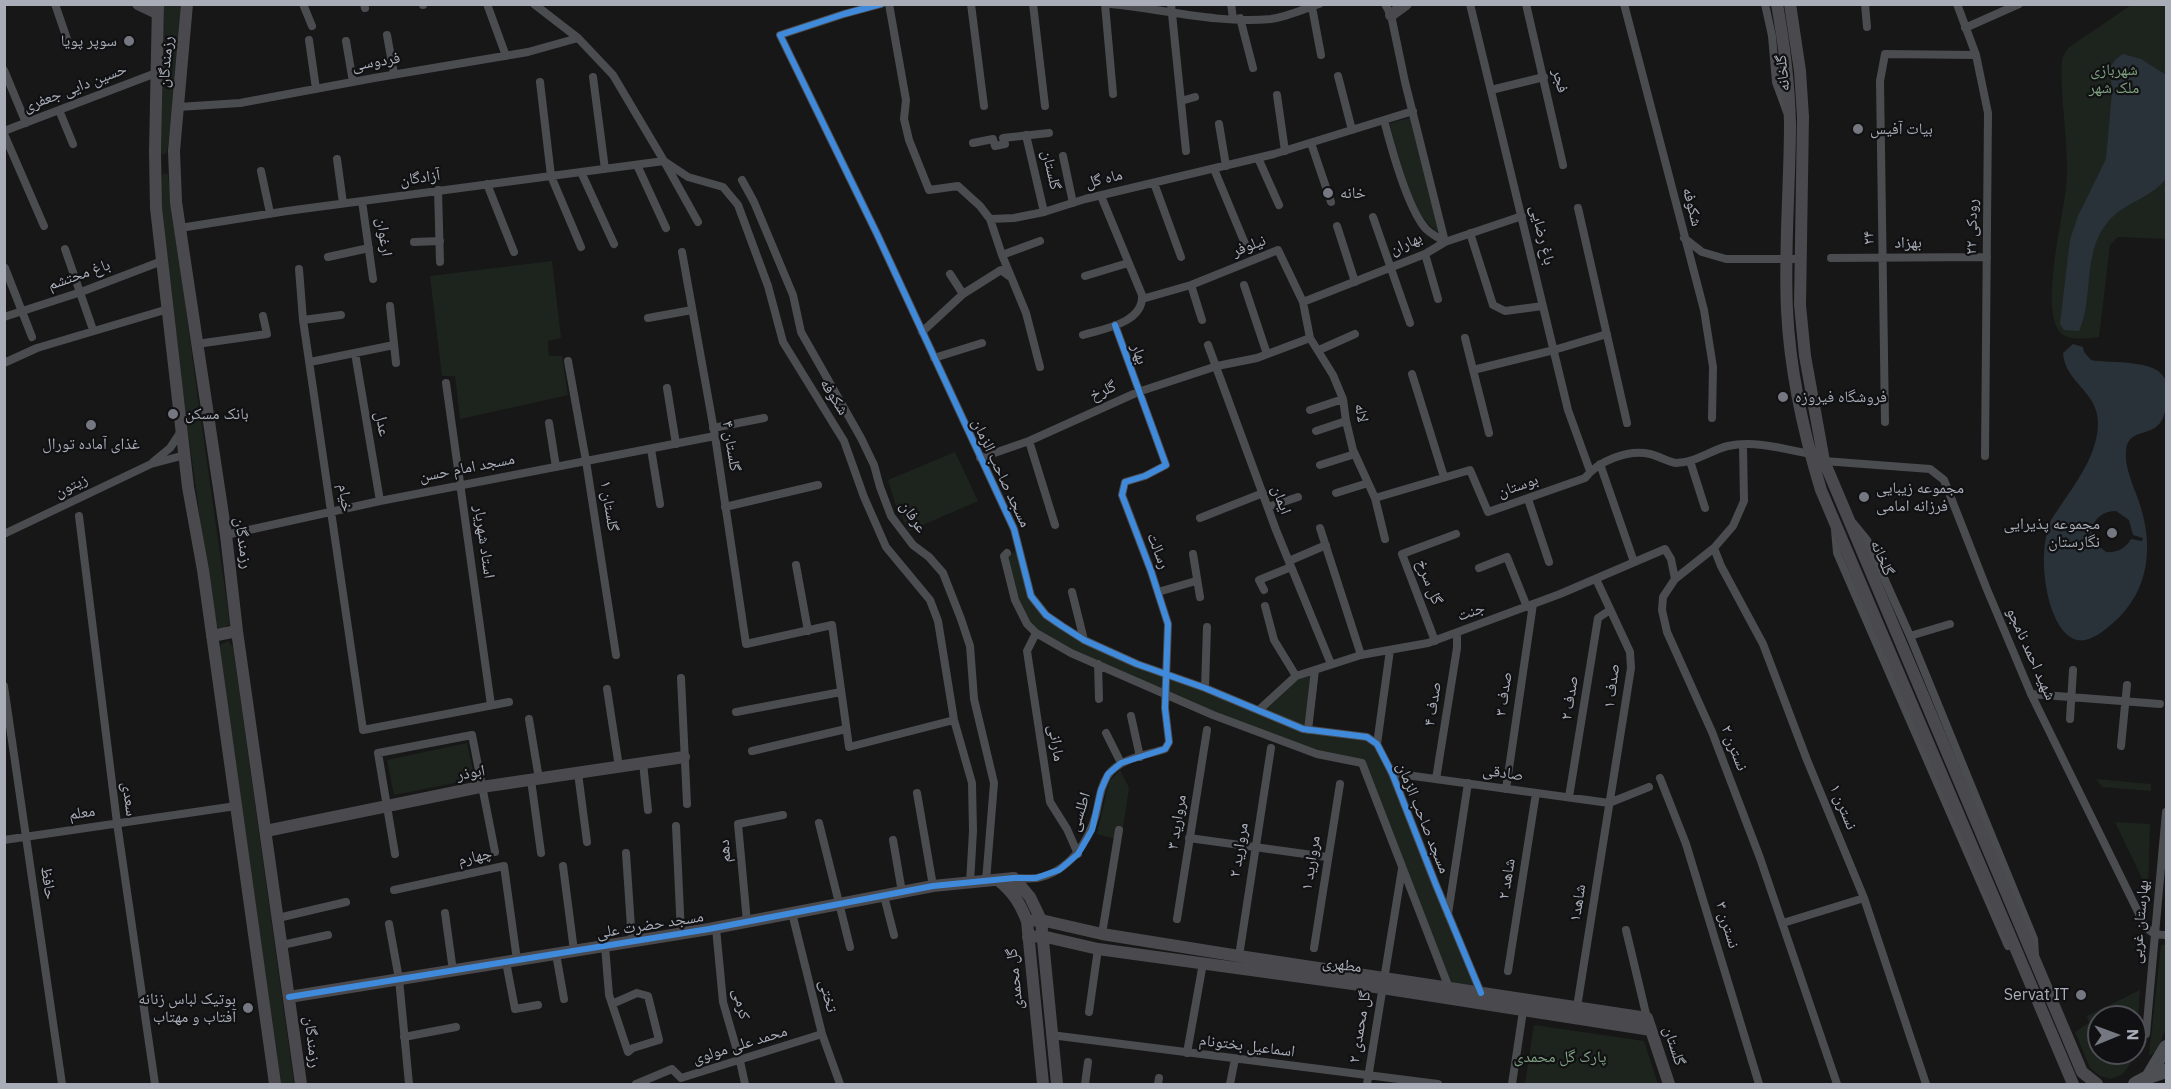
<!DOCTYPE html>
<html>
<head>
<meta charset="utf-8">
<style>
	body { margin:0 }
	#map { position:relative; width:2171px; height:1089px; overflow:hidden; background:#171717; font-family:"IBM Plex Sans",sans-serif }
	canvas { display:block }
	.frame { position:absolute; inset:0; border:6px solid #a8adb8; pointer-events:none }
	.north { position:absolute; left:2087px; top:1005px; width:60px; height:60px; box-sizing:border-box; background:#111113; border:2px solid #4d4f55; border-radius:50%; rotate:89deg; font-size:16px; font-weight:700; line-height:24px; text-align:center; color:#a8adb8 }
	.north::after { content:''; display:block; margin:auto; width:21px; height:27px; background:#757880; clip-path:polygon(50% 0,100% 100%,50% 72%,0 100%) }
</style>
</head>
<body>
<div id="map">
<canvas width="2171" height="1089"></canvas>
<div class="frame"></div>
<div class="north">N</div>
</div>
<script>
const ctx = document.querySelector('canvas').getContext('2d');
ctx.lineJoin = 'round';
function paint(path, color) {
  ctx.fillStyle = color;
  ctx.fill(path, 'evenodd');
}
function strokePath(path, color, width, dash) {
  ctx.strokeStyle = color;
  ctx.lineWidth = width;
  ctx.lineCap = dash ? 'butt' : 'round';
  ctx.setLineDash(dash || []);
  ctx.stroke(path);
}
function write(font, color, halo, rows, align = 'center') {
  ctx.font = font + ' "IBM Plex Sans","Noto Naskh Arabic",sans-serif';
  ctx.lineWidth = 4.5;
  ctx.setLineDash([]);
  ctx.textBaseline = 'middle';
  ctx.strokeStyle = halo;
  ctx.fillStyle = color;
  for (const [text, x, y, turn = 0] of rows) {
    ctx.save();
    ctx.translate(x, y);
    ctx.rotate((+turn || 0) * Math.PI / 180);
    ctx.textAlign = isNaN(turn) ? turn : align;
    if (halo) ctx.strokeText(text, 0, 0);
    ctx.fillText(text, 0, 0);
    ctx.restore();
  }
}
const green = new Path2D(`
	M164 5H181L175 92 167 152 163 155 161 152Z
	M2131 5H2166V239L2118 237 2110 245 2099 337C2088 338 2068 342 2060 332 2040 308 2063 218 2066 188 2069 156 2064 124 2062 92 2062 82 2061 70 2062 60 2063 56 2066 51 2068 48Z
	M1410 118 1439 233C1434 229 1429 225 1425 220 1410 200 1395 149 1390 123Z
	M163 173 168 174 169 184 198 399 230 624 222 629 215 626 171 308 162 213 161 184Z
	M552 261 561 338 548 341 549 356H562L568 395 460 419 455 376H442L430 276Z
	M955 452 978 501 909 531 896 506 888 480Z
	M1019 551 1031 598 1082 640 1166 676 1163 692 1036 632 1021 610 1007 559 1009 554Z
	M228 641 233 647 294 1083 293 1084H279L218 646Z
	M1312 673 1305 727 1263 709 1297 679Z
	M1169 677 1298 730 1366 740 1375 747 1388 773 1476 988 1450 986 1366 766 1318 752 1167 693Z
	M467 743 475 779 394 795 387 760Z
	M1120 770 1129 788 1121 840 1097 834 1109 782Z
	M2096 779 2151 784V791L2102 787Z
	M2115 822 2150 824 2148 891Z
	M2161 945H2166V1028L2157 1051 2149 1056Z
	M2140 990 2135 1057 2123 1074 2111 1079 2100 1076 2090 1068 2075 1032 2089 1023 2087 1016ZM2099 1017H2135V1053H2099Z
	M1534 1025 1644 1041 1658 1084H1525Z`);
const water = new Path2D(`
	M2123 54 2141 59 2166 75V179C2150 199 2122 203 2107 223 2082 253 2094 299 2079 331L2064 330 2060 324 2070 240 2078 216 2106 159 2112 93 2110 67 2116 59Z
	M2073 344 2083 347 2084 352 2091 360C2111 364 2158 358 2166 381 2168 386 2166 394 2166 399 2166 446 2130 421 2126 450 2124 466 2133 485 2138 499 2154 543 2151 590 2113 623 2104 631 2089 643 2077 640 2064 637 2056 621 2052 610 2043 583 2040 547 2051 520 2054 515 2058 510 2061 505 2077 482 2098 453 2098 423 2098 391 2065 383 2063 353ZM2116 511 2129 520 2133 535 2143 538 2142 541 2131 539C2126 548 2117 553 2106 552L2096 544 2091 531C2094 518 2103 511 2116 511Z`);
const street = new Path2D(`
	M55 4 67 39
	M303 4 312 26
	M364 4 365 8
	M423 4V5
	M487 4 506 56
	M534 4 578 38 613 75 664 161 688 177 723 187 738 205 768 286 783 342 844 441 864 497 886 547 930 600 938 621 954 720 972 783 973 831 970 883
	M881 4 844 14 780 35 877 234 1014 529 1031 596 1046 615 1062 626 1084 640 1137 664 1205 688 1303 729 1367 737 1377 744 1392 773 1436 885 1481 993
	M889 4 906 100 904 119 909 140 929 190 958 186 980 206 990 219 1014 218 1044 212 1085 199 1274 154 1413 111
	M971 4 984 106
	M1033 4 1045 106
	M1105 4 1113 94
	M1111 4C1163 9 1217 24 1271 19 1287 17 1304 9 1319 4
	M1171 4 1186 151
	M1231 4 1233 18
	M1385 4 1391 15 1405 82 1445 242
	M1470 4 1568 410 1590 471
	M1526 4 1563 165
	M1624 4 1704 310 1713 367 1712 418
	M1765 4 1772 36 1776 82 1787 112
	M1865 4 1867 27
	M1957 4 1976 55 1988 113 1985 456
	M1312 7 1321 55
	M1240 18 1253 68
	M1965 28 2019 4
	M387 35 394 74
	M309 40 316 89
	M346 41 353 82
	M4 70 26 123
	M1338 76 1352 130
	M593 77 605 169
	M540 82 551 176 581 247
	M1491 90 1544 77
	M1277 95 1285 151
	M1181 101 1195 97
	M178 107 240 103 374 78 528 52 578 38
	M59 110 73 144
	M1384 120C1391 147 1408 209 1426 229 1431 234 1439 238 1445 242
	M1219 124 1226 166
	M4 131 156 73
	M4 134 44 226
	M1026 135 1044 212
	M973 143 993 139 995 146 1005 144 1003 138 1049 133
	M1311 143 1331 202
	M1063 156 1073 203
	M1258 158 1279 205
	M337 159 343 203
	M637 165 666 228
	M1214 169 1246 246
	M261 171 270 213
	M581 172 614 244
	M742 180 754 202 793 295 801 332 861 438 874 465 880 487 891 516 913 545 929 557 943 573 961 619 970 646 974 699 994 783 986 881
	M1154 183 1181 257
	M487 184 514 252
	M438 190 440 262
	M362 201 373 279
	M1578 208 1627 423
	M1373 217 1410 323
	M990 219 1002 255 1026 313 1040 367
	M1337 226 1355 282
	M180 228 287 211 664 161 698 222
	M1470 233 1493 305 1505 311 1543 306
	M1684 238 1702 252 1726 259H1800
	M414 242 440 241
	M65 249 92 327
	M682 252 715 436 746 644 832 625 849 747 954 720
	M1425 254 1438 299
	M1002 255 1040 241
	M328 257 369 248
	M1831 258 1987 257
	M5 268 32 337
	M299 269 303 320 363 730 509 702
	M950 274 963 294
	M1085 276 1128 263
	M1191 285 1202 320
	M1244 285 1267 354
	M1142 299 1191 285 1278 250 1303 302 1310 338 1333 375 1343 399 1346 421 1353 450 1375 498 1385 539
	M1303 302 1425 254 1445 242 1522 216
	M390 306 396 363
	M4 317 81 292 162 261
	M648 318 692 310
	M303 320 341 315
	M922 332 963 294 1001 270 1009 276
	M1083 335C1103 329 1144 323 1142 295L1101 196
	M1465 338 1489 433
	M197 344 267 334 263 316
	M1208 345 1276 530 1331 664
	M1319 350 1355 334
	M355 353 380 501
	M934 358 982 343
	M568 361 586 461 616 655
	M310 362 394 345
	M4 363 37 348 168 309
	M1473 370 1554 350 1607 334
	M1412 374 1444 477
	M446 383 491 705
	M667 388 676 444
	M1310 410 1343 399
	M1885 422 1880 81 1885 54 1976 55
	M549 423 556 467
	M713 428 764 418
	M1316 431 1346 421
	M1029 441 1055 525
	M1743 445 1744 501 1733 526 1714 548 1675 579 1663 597 1662 610 1667 632 1712 732 1760 858 1837 1084
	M651 449 660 504
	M980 458 1029 441 1138 392 1217 366 1257 358 1310 338
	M1690 461 1705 508
	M1824 461 1930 469 1944 480 1986 587 2031 694 2144 924C2150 933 2156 935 2166 935
	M153 462 170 448 182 430
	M1600 464 1634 562
	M1320 465 1355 454
	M1336 493 1368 483
	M1375 498 1470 470 1488 512 1585 478C1598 461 1628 449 1650 454 1659 456 1668 462 1676 463 1695 463 1711 450 1728 446 1754 440 1785 449 1810 454
	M1528 499 1549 562
	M725 507 818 485
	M1268 507 1298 497
	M79 516 117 823 155 1084
	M1200 518 1263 493
	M1853 523 1867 540 1910 636 2034 939 2035 955
	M1320 528 1361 655
	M1835 530 1837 553 2008 946
	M4 534 151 464 185 455
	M226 535 380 501 715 436
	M1714 548 1721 566 1763 644 1807 760 1864 898 1926 1084
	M1007 553 1004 556 1015 600 1027 624 1036 633 1071 653 1213 715 1317 754 1362 763 1449 988
	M1193 554 1200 597
	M1289 561 1326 545
	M796 565 808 631
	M1479 568 1507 557 1527 607
	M1264 590 1259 580 1291 567
	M1072 592 1084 640
	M1158 592 1196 581
	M1265 606 1274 640 1296 676
	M1036 633 1027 651 1050 802 1067 829 1078 854
	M1910 636 1950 624
	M1435 641 1402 554 1456 534
	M1098 664 1099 699
	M681 678 687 804
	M4 686 62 1084
	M1205 688 1207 627
	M607 689 619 767
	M2031 694 2160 704
	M1260 709 1296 676 1361 655 1428 643 1560 594 1665 549 1671 559 1675 579
	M736 712 841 692
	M1131 716 1140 757
	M529 719 539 779
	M2070 719 2073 670
	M1308 730 1315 670
	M1106 733 1121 763
	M1377 744 1390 650
	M2121 746 2127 685
	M752 751 846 729
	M643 763 648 810
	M578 773 587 842
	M1392 773 1609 803
	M1660 778 1686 844 1759 1084
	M1436 779 1457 648V633
	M531 780 541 853
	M1506 789 1533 604
	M917 793 933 886
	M1569 797 1598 618 1610 610
	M1609 803 1649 787
	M819 823 850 947
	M676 826 681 934
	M1189 838 1327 857
	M4 840 236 806
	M893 840 902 892
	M626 853 632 942
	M395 854 378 753 472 735 495 852
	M563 866 574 951
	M1014 878C1021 878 1030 879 1037 878 1068 872 1088 844 1096 814 1099 801 1100 787 1108 775 1120 758 1147 755 1165 749L1169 742 1165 708 1168 624 1151 571 1122 495 1125 482 1145 476 1166 465 1115 325
	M394 890 504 866 517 960
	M884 896 894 935
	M445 913 453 971
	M792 913 822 1034 840 1084
	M1448 914 1468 783
	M278 918 346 902
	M1177 919 1207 730
	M747 922 738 824 783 815
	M1783 923 1864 898
	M389 924 399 979 409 1084
	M716 928 723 1002 740 1061 745 1084
	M1626 930 1647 1018
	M1102 934 1119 830
	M282 945 328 935
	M605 946 609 995 628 1052 633 1048 659 1040 648 996 637 993 612 1004
	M1314 948 1340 784
	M556 954 564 999
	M1239 956 1271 748
	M506 962 515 1009 538 1005
	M1508 971 1536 793
	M1577 1007 1631 668 1630 652 1596 579
	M1089 1012 1098 949
	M2146 1034 2166 812
	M1051 1035 1438 1084
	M404 1037 456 1027
	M1187 1053 1203 963
	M636 1084 672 1069 681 1078 822 1034
	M1085 1084 1088 1062
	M1158 1084 1159 1078
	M1230 1084 1235 1059
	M1367 1084 1402 869
	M1512 1084 1523 1011`);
const secondary = new Path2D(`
	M138 4 157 13
	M158 4 155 152 156 208 188 487 203 570 275 1084
	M187 4 174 151 176 202 226 535 237 631 301 1084
	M1777 4C1784 43 1789 83 1790 123 1790 185 1784 248 1787 310 1790 372 1803 431 1821 490L2073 1084
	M1790 4 1800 71 1803 117 1800 305 1805 356 1824 461 2082 1072 2097 1084
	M1391 15 1406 4
	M212 636 237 631
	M266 831 475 788 684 757
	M998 880C1013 892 1020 903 1027 921L1043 1084
	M1027 921 1041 920 1102 934 1239 956 1647 1018 1669 1084
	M1028 937 1042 936 1098 949 1382 988 1651 1030
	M289 997 709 929 933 886 1014 878 1030 897 1041 920 1057 1084`);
const primary = new Path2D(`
	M2148 1077 2166 1047
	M2135 1084 2148 1077 2166 1071`);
const cycleway = new Path2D(`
	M881 4 844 14 780 35 877 234 1014 529 1031 596 1046 615 1062 626 1084 640 1137 664 1205 688 1303 729 1367 737 1377 744 1392 773 1436 885 1481 993
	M289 997 709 929 933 886 1014 878H1036L1059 870 1078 854 1092 830 1101 790 1108 774 1121 763 1165 749 1169 742 1165 708 1168 624 1151 571 1122 495 1125 482 1145 476 1166 465 1115 325`);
const markers = [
	[129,41,6,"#757880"],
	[1858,129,6,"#757880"],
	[1328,193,6,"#757880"],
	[1783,397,6,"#757880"],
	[173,414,6,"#757880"],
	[91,425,6,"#757880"],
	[1864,497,6,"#757880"],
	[2112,533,6,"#757880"],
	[2081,995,6,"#757880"],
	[248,1008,6,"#757880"]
];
const poiNames = [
	["سوپر پویا",117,41,"right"],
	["بیات آفیس",1870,129],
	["خانه",1340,193],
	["فروشگاه فیروزه",1795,397],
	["بانک مسکن",185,414],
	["غذای آماده تورال",91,444,"center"],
	["مجموعه زیبایی",1876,488],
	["فرزانه امامی",1876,506],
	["مجموعه پذیرایی",2100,524,"right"],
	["نگارستان",2100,542,"right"],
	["Servat IT",2069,995,"right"],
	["بوتیک لباس زنانه",236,999,"right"],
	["آفتاب و مهتاب",236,1017,"right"]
];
const streetNames = [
	["رزمندگان",166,62,-85],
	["فردوسی",376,62,-10],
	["گلخانه",1783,73,-96],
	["فجر",1560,81,77],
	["حسین دایی جعفری",75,88,-21],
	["گلستان",1051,170,77],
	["آزادگان",420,178,-8],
	["ماه گل",1104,179,-14],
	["شکوفه",1692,207,76],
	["رودکی ۲۲",1972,227,-89],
	["باغ رضایی",1542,235,76],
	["ارغوان",384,237,82],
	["۲۴",1869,238,-91],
	["بهزاد",1908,243,-1],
	["بهاران",1406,244,-24],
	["نیلوفر",1249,246,-21],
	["باغ محتشم",79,275,-19],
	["بهار",1139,354,71],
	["گلرخ",1103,391,-24],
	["شکوفه",834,397,58],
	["لاله",1361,413,81],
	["عدل",382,424,80],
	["گلستان ۴",731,446,81],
	["مسجد امام حسن",467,468,-11],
	["مسجد صاحب الزمان",1001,473,65],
	["زیتون",71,486,-26],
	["بوستان",1518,486,-19],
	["خیام",345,498,82],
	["ایمان",1281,500,70],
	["گلستان ۱",609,506,81],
	["عرفان",913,517,56],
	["استاد شهریار",484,542,82],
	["رزمندگان",243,543,82],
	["رسالت",1158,551,69],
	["گلخانه",1882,558,67],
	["گل سرخ",1429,582,69],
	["جنت",1471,612,-20],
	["شهید احمد نامجو",2031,654,66],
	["صدف ۱",1612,686,-83],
	["صدف ۳",1504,694,-82],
	["صدف ۲",1570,698,-81],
	["صدف ۴",1433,704,-81],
	["مارانی",1056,743,81],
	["نسترن ۲",1734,748,69],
	["ابوذر",471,773,-10],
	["صادقی",1503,773,8],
	["سعدی",129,799,83],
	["نسترن ۱",1843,807,68],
	["اطلسی",1080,812,-72],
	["معلم",82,813,-9],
	["مسجد صاحب الزمان",1423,818,68],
	["مروارید ۳",1177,822,-81],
	["مروارید ۲",1239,850,-81],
	["دهم",725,851,-95],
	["چهارم",475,857,-12],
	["مروارید ۱",1311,863,-81],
	["شاهد ۲",1507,879,-81],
	["حافظ",48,883,82],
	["شاهد۱",1578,903,-81],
	["بهارستان غربی",2140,922,-85],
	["مسجد حضرت علی",650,925,-9],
	["نسترن ۳",1727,925,73],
	["مطهری",1342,965,8],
	["گل محمدی",1015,979,-96],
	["تختی",828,996,76],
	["کرمی",741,1004,77],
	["گل محمدی ۲",1360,1027,-81],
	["رزمندگان",312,1042,83],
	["محمد علی مولوی",740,1045,-17],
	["اسماعیل بختونام",1247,1046,7],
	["گلستان",1674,1046,72]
];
const parkNames = [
	["شهربازی",2114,70],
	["ملک شهر",2114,88],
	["پارک گل محمدی",1560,1057]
];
paint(green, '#1d241e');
paint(water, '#2a3239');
strokePath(street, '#4b4c50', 8);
strokePath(secondary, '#4a4a4e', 12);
strokePath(primary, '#4d4f52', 14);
strokePath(cycleway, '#408adc', 6);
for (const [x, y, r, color] of markers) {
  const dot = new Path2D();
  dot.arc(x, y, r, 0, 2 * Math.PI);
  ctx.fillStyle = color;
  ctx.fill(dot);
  strokePath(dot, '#111113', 2);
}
write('16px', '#a8adb8', '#111113', poiNames, 'left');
write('16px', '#a8adb8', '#111113', streetNames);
write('16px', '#7fa381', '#111113', parkNames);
</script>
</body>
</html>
